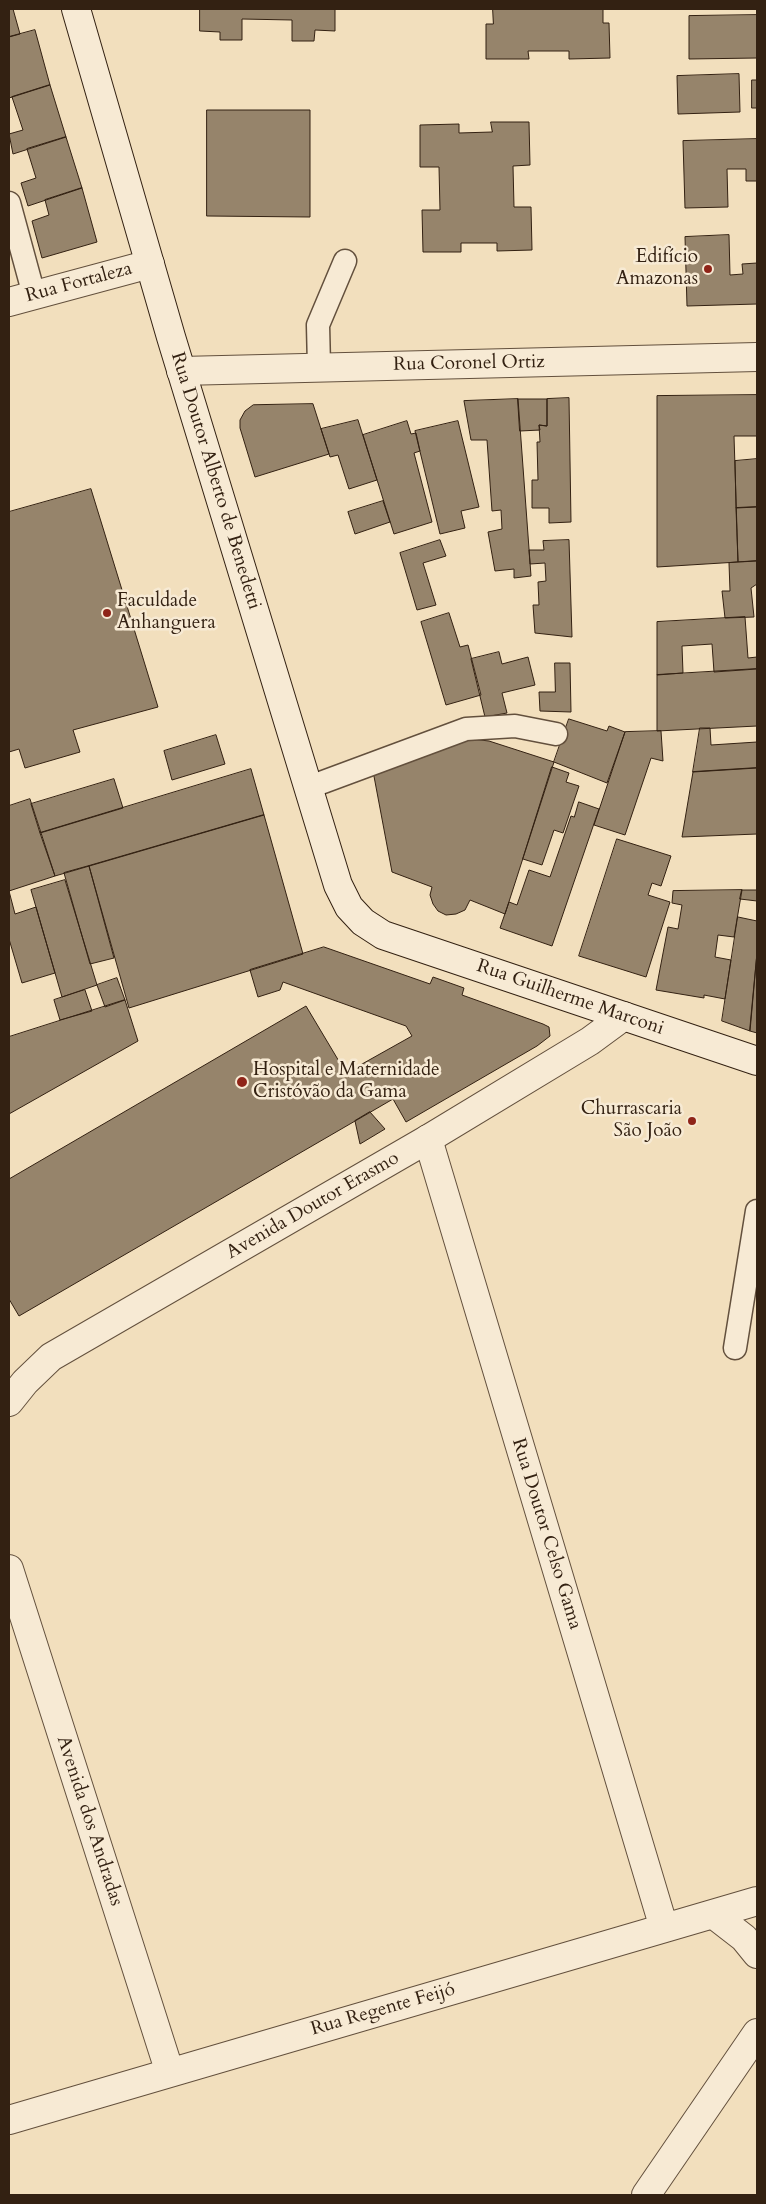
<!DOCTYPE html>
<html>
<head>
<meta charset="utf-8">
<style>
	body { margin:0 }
	#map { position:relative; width:766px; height:2204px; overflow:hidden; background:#f2dfbd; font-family:Cardo,serif }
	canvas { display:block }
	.frame { position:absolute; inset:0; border:10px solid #332112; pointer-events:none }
</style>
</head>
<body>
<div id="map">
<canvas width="766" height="2204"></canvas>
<div class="frame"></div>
</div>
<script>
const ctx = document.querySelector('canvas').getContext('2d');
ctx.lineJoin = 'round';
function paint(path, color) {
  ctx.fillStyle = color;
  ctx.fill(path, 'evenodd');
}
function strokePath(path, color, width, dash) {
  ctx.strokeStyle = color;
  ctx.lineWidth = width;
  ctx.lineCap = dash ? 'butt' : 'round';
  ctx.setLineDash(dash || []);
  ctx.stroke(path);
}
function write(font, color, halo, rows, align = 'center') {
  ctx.font = font + ' Cardo,serif';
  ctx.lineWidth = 5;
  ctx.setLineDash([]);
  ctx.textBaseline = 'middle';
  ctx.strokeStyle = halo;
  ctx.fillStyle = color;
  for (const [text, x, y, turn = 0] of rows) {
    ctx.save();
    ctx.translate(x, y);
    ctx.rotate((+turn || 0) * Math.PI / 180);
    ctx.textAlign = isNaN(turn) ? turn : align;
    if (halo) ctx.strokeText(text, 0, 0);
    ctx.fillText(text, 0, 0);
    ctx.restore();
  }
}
const building = new Path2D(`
	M9 9H13L20 34 9 37Z
	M200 9H335V31L315 30 314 41H292V20L242 19V40H220V32L200 31Z
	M493 9H603V23H609L610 58 569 59V51H528L529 59H486V24H493Z
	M757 15V58L689 59V16Z
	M35 30 50 85 9 98V37Z
	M739 74 740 112 678 114 677 76Z
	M752 80H757V108H752Z
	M50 85 66 137 13 154 9 134 23 130 12 97Z
	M207 110H310V217L207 216Z
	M491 122H529L530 165 513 166 514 207H531L532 250 497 251V243H461V252H423L422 210H440L439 167H420V125L459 124V133L492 132Z
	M66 137 82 188 28 206 21 183 36 178 27 149Z
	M757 139V181H746V169H727L728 207 685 208 683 141Z
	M82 188 97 242 42 258 32 221 49 215 45 200Z
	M729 235 730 275 743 274 742 264 757 263V304L687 306 685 237Z
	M757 395V436H734L738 562 657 567V396Z
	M569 398 571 522 549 523V508H532V480H538L537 442H540L539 425 547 426V399Z
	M518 399H547V426L539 425 540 430 520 431Z
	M518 399 531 576 514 578V569L495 571 488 532 502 529 501 510 492 511 487 440H471L464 401Z
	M313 404 329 454 255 477 240 428V420L245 411 253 405Z
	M358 420 377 480 349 489 338 455 330 457 321 429Z
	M407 421 411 434 416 433 420 451 414 453 432 522 394 534 363 435Z
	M458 421 479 507 461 511 465 528 440 534 415 431Z
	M757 459V507L736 508 735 461Z
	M91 489 158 707 73 730 80 752 25 768 19 749 9 752V512Z
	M383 501 390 522 355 534 348 512Z
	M757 507V561L738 562 736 508Z
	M440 540 446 556 423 563 436 605 417 610 400 553Z
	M569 540 572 637 535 633 533 605H539L538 582 546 581 545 563 530 564 529 550H544L543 541Z
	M757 561V584L751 588 754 617 725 618 722 591H730L729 563Z
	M449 613 460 647 468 645 481 695 446 705 421 622Z
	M745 617 748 658 757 657V669L714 672 712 644 682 646 683 673 657 675V622Z
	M499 652 502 664 528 657 535 685 502 693 507 713 485 717 471 659Z
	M555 663H570L571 712 540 711 539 692H555Z
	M757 669V726L657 731V675Z
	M569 719 607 731 609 726 625 732 607 783 554 762Z
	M700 728H710L711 745 757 742V768L693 772Z
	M661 731 663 761 651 758 625 835 594 825 625 732Z
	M216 735 225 764 172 780 164 751Z
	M454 737 489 741 554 762 505 914 470 900 465 910 456 914 446 915 438 911 433 904 430 895 432 887 392 872 373 771Z
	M552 767 569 773 566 782 579 786 563 833 554 830 542 865 523 859Z
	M757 768V834L682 837 693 772Z
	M251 769 264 815 55 876 40 833Z
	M114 779 123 808 40 833 31 804Z
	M30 799 55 876 9 891V806Z
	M579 802 599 809 552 946 500 928 509 902 517 905 529 870 550 877 571 816 574 817Z
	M264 815 303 954 129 1008 89 866Z
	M617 839 671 856 661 886 652 883 648 895 670 902 646 977 579 956Z
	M89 866 114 958 90 964 64 873Z
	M65 880 97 985 62 997 31 890Z
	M742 890 734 937 718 935 715 957 731 960 725 999 704 995V998L656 990 668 927 678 929 682 905 672 903 673 891Z
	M742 890H757V901L740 899Z
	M9 891 15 914 36 907 55 973 22 983 9 939Z
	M738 917 757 921V953L750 1031 722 1021Z
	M324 947 430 984 433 977 464 988 462 995 543 1024 549 1027 550 1036 537 1046 406 1122 393 1099 19 1316 9 1299V1179L306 1006 346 1073 412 1036 406 1026 283 982 280 990 258 997 250 970Z
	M757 953V1033L750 1031Z
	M117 978 125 1000 105 1007 97 985Z
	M85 990 92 1011 60 1020 54 1000Z
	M125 1000 138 1041 9 1114V1037Z
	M370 1112 385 1129 360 1144 355 1121Z`);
const service = new Path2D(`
	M9 203 34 295
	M319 367 318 325 345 261
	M307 788 466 729 515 726 556 734
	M735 1348 757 1211`);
const minor = new Path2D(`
	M9 302 150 264
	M428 1139 664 1928
	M9 1569 170 2073
	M713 1914 744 1938 757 1954
	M9 2120 757 1901
	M646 2195 757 2033`);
const tertiary = new Path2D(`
	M181 371 757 357
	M9 1402 25 1382 51 1357 428 1139 590 1041 624 1016`);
const secondary = new Path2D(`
	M76 9 171 337 338 885 349 907 363 922 383 935 757 1061`);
const markers = [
	[708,269,5,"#8f2418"],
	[107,613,5,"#8f2418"],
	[242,1082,6,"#8f2418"],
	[692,1121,5,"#8f2418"]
];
const poiNames = [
	["Edifício",698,258],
	["Amazonas",698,280],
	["Faculdade",117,602,"left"],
	["Anhanguera",117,624,"left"],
	["Hospital e Maternidade",253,1071,"left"],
	["Cristóvão da Gama",253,1093,"left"],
	["Churrascaria",682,1110],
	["São João",682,1132]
];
const streetNames = [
	["Rua Fortaleza",79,283,-15],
	["Rua Coronel Ortiz",469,364,-1],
	["Rua Doutor Alberto de Benedetti",215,481,73],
	["Rua Guilherme Marconi",570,998,19],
	["Avenida Doutor Erasmo",313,1206,-30],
	["Rua Doutor Celso Gama",546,1534,73],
	["Avenida dos Andradas",89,1821,72],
	["Rua Regente Feijó",383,2010,-16]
];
paint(building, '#96846b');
strokePath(building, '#332112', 1);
strokePath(service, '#63503d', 25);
strokePath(minor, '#63503d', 30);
strokePath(tertiary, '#63503d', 30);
strokePath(secondary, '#332112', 30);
strokePath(service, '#f7ead4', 22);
strokePath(minor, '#f7ead4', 28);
strokePath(tertiary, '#f7ead4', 28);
strokePath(secondary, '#f7ead4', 28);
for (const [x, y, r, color] of markers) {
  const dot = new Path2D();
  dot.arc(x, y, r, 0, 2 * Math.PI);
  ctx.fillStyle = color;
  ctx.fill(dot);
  strokePath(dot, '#f7ead4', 2);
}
write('19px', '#332112', '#f7ead4', poiNames, 'right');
write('19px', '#332112', '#f7ead4', streetNames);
</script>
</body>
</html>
